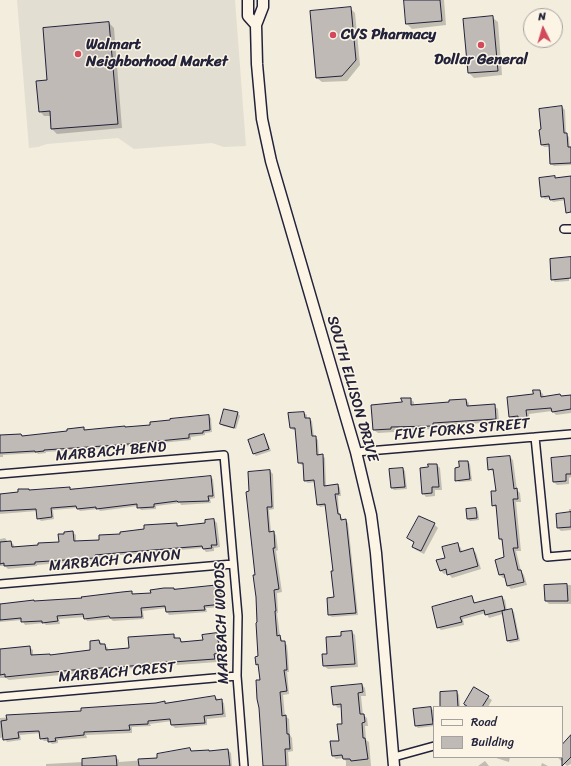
<!DOCTYPE html>
<html>
<head>
<meta charset="utf-8">
<style>
	body { margin:0 }
	#map { position:relative; width:571px; height:766px; overflow:hidden; background:#f3edde; font-family:Sriracha,sans-serif }
	canvas { display:block }
	.legend { position:absolute; left:433px; top:706px; width:130px; height:52px; box-sizing:border-box; background:#fcf5e5; border:1px solid #a5a1a1; margin:0; padding:5px 7px; list-style:none; font-size:12px; color:#22223b }
	.legend li { display:flex; align-items:center; gap:8px; height:20px }
	.legend b { width:20px; border:1px solid #a5a1a1 }
	.north { position:absolute; left:523px; top:8px; width:40px; height:40px; box-sizing:border-box; background:#fcf5e5; border:1px solid #a5a1a1; border-radius:50%; rotate:355deg; font-size:11px; font-weight:700; line-height:16px; text-align:center; color:#22223b }
	.north::after { content:''; display:block; margin:auto; width:14px; height:18px; background:#d1495b; clip-path:polygon(50% 0,100% 100%,50% 72%,0 100%) }
</style>
</head>
<body>
<div id="map">
<canvas width="571" height="766"></canvas>
<ul class="legend">
<li><b style="height:5px;background:#fcf5e5"></b>Road</li>
<li><b style="height:11px;background:#bfbab6"></b>Building</li>
</ul>
<div class="north">N</div>
</div>
<script>
const ctx = document.querySelector('canvas').getContext('2d');
ctx.lineJoin = 'round';
function paint(path, color) {
  ctx.fillStyle = color;
  ctx.fill(path, 'evenodd');
}
function strokePath(path, color, width, dash) {
  ctx.strokeStyle = color;
  ctx.lineWidth = width;
  ctx.lineCap = dash ? 'butt' : 'round';
  ctx.setLineDash(dash || []);
  ctx.stroke(path);
}
function write(font, color, halo, rows, align = 'center') {
  ctx.font = font + ' Sriracha,sans-serif';
  ctx.lineWidth = 3;
  ctx.setLineDash([]);
  ctx.textBaseline = 'middle';
  ctx.strokeStyle = halo;
  ctx.fillStyle = color;
  for (const [text, x, y, turn = 0] of rows) {
    ctx.save();
    ctx.translate(x, y);
    ctx.rotate((+turn || 0) * Math.PI / 180);
    ctx.textAlign = isNaN(turn) ? turn : align;
    if (halo) ctx.strokeText(text, 0, 0);
    ctx.fillText(text, 0, 0);
    ctx.restore();
  }
}
const built = new Path2D(`
	M17 0H235L246 146 224 147 212 143 134 149 118 138 47 144 38 147 29 148Z`);
const shadow = new Path2D(`
	M405 0H444L446 25 412 29 407 24Z
	M351 9 355 13 360 65 347 81 322 82 317 78Z
	M493 18 498 22 502 75 474 78 469 73Z
	M109 23 114 28 122 128 57 134 52 129 51 116H44L40 111 48 81Z
	M562 107 565 110 566 134 569 137 571 165 554 166 551 164 550 147H544L542 145V130Z
	M571 177V201L566 200 553 202 550 198 545 199 542 196Z
	M571 258V277L569 278V281L555 282 552 279Z
	M540 391 543 394 544 397 571 396V413L556 415 552 411 529 414 530 421 522 422 520 419 514 420 510 416Z
	M410 399 414 402V405L450 403 466 400 469 403V407L494 406 498 409 499 422 435 426 436 429 394 430V432L378 433 374 430 372 406 403 402Z
	M225 410 238 413 240 416 236 429 223 426 221 424Z
	M304 413 307 415V419H309L312 421 314 437H315L318 440 319 455H322L325 458 326 486 338 485 340 488 341 496H338L339 515 342 518 343 521H346L348 523 358 615 332 617 329 615 335 598 334 572 326 506 320 507 318 504 316 482 308 483 305 481 304 465H302L299 463 296 430H293L291 428Z
	M208 416 211 418 212 432 205 433V435L191 437V440L121 447 46 452V453L38 454 37 453 3 455V457H0V436L21 435 23 437 69 432 83 428 86 431 152 426Z
	M264 436 266 438 271 451 256 456 254 454Z
	M510 457 513 460 517 490 520 493 521 502H516L521 551H516L521 571 524 575 527 585 511 589 508 586 506 578H503L500 575 505 558 504 543 500 539 498 509 493 505 497 492 494 472 489 469Z
	M571 457V477L569 478V484L557 485 554 482Z
	M460 462H468L470 464 472 481 459 482 456 480 461 468Z
	M437 465 440 468 442 490H435V496L426 497 423 493Z
	M403 469 405 471 407 489 394 490 392 488Z
	M270 471 273 474 274 509 269 510 271 532H273L276 535 278 550 276 551 282 592 277 593 278 613H277L280 636 283 642 287 645 288 654 289 672H287L289 694 283 695 285 716 289 719 290 735 292 738 293 751 288 752 289 766H265L261 681 260 667 257 664 260 657 256 576Z
	M210 477 213 479 215 498 210 499 211 503 181 505 180 503 156 506V509L141 510 138 506 100 511 98 509 80 511 77 508 53 510 54 519 41 521 38 518 37 511 0 514V495Z
	M476 509 478 511 479 520 470 521 468 519Z
	M569 509H571V530L561 531 558 528 569 514Z
	M214 520 217 523 220 547 214 548V551L206 552 203 548 120 555 97 558V560L37 565V566L8 569 5 566H0V539L5 538 8 542H11L14 545V547L60 543 73 532 76 535V542L100 540 121 534 176 524 179 526 206 524Z
	M434 524 438 528 424 554 416 550 413 547 415 543 408 538Z
	M457 544 461 548 462 552 472 549 476 553 481 569 452 578 448 573 444 574 440 570 446 558Z
	M571 585V604H549L546 601 545 586Z
	M219 586 222 589 224 607 206 608 207 612 169 615 167 612 166 608 143 611 144 619 113 621 111 619 87 621 85 617 59 619 60 624 46 625 44 623 25 625 22 620 0 622V605L34 601 35 602 56 601 132 593 134 595 152 594 175 590Z
	M502 597 505 600 507 611 512 610 514 612 520 641 510 643 508 641 503 614 489 618 486 613 463 619 464 625 441 630 438 627 472 598 476 604Z
	M352 632 355 635 358 667 328 669 324 666 328 655 342 637Z
	M217 634 220 637 222 656 216 657 217 662 177 665 176 664 9 680 6 678H0V650L29 647 33 650V656H51L92 651 99 641 108 648V651L130 649 174 635 177 639H180L183 643 204 641Z
	M362 685 365 688 366 696H361L363 715 367 718 368 726H365L366 740 369 742 371 766H346V761L343 758 336 759 332 755 340 741 343 725 342 707 338 708 334 704Z
	M474 688 492 700 488 707H463Z
	M457 692 459 695 460 707H441Z
	M215 697 224 703 226 717 207 719V725L175 728 172 725V721L150 724 151 726 132 727V733L86 735 87 738 58 740V743L52 744 49 741H44L41 738V733L20 735 21 740 7 742 4 737 0 738V718L82 712 165 702 166 704Z
	M430 708 433 710 434 726 418 728 416 726Z
	M571 737V764L567 766 557 757H562V746Z
	M190 749 193 752 209 751 210 752 228 750 231 753 232 766H46V764L83 762 115 757 119 760V762L158 759Z
	M493 757H510L509 762Z
	M485 761 489 766H478Z
	M542 763 548 766H541Z`);
const building = new Path2D(`
	M404 0H440L442 21 406 24Z
	M351 7 356 60 342 76 316 78 310 11Z
	M493 16 498 71 468 73 463 19Z
	M109 22 118 124 51 129 50 111 39 112 36 81 47 80 43 28Z
	M562 106 564 133H567L568 147H571V163L550 164 549 144 541 145 539 130 541 129 539 109Z
	M555 176V178L571 176V212L566 213 564 198 550 200 549 196 541 197 539 178Z
	M571 257V278L551 280 550 259Z
	M533 390H540L541 397 560 394 561 396 571 395V409L552 412 551 408 526 410 527 418 518 419V416L509 417 507 397 533 394Z
	M401 398H411V405L449 402V400L466 399 467 406 495 404 496 419 433 423V426L391 427V429L373 430 371 405 402 402Z
	M224 409 238 412 234 428 220 424Z
	M304 412 305 418H310L312 436H316L317 455 323 454 324 486 338 484 339 494H335L338 514H340L341 520 346 519 356 613 328 615 327 598 334 597 331 571H333L325 504 317 505 314 480 304 481 303 463H298L295 428H290L288 413Z
	M209 415 210 430 203 431V433L189 434V438L118 445 44 450V451L35 452V451L0 453V435L21 434 22 436 67 431V429L84 427V430L125 426V427L150 425V422L170 420V419Z
	M264 434 269 449 253 454 248 440Z
	M510 456 514 489 517 488 518 499H513L518 548H513L518 570H521L524 582 507 586 504 574 499 575 495 560 504 557 502 539H499L496 505 492 506 491 491H496L493 469 488 470 487 458Z
	M571 456V474H566V481L553 482 551 458Z
	M459 461H468L470 479 455 481V468L459 467Z
	M428 464H437L439 487H432V493L422 494 420 468 428 467Z
	M403 468 405 487 391 488 389 469Z
	M270 470 272 507H267L269 532 274 531 275 548H273L279 589 274 590 276 611H275L277 636 280 635 281 641H285L287 670H284L287 691 280 692 282 716 286 715 287 734H289L290 749H285L286 766H263L259 708 257 699 256 680H260L258 664 256 665 255 657 258 656 256 623 257 622 256 597 253 575H255L246 492 249 491 248 472Z
	M211 476 213 496H208L209 501 178 502 177 501 154 504V507L137 508V504L96 509V507L77 509 76 506 51 508 52 517 37 519 36 509 0 511V494L18 492V489H29V490L70 487V489Z
	M476 508 477 518 467 519 466 509Z
	M571 512V527L557 528 556 514Z
	M419 516 435 523 421 551 412 547 414 542 407 538Z
	M214 519 217 545H211L212 548 203 549 202 546 117 553 95 555V558L35 562V564L4 566V563L0 564V542L11 541 12 547 38 545V543L59 542 58 534H64V532L73 531 74 541 99 540V535L120 534V532L144 529V525L177 523V526L205 523V520Z
	M458 543 460 552 473 548 478 566 447 575 446 569 440 571 436 560 445 558 442 547Z
	M567 584 568 601H545L544 585Z
	M220 585 222 604 204 606 205 610 166 612 165 606 141 608 142 617 110 618 109 616 84 619 83 614 57 616 58 621 42 623V621L21 622V618L0 620V604L34 600V601L82 598 81 597 122 592 132 591V594L151 593 150 590 164 588H174V589Z
	M472 596 474 603 502 596 505 610 485 615 484 610 460 617 462 622 437 628 432 607Z
	M512 609 518 639 507 641 502 611Z
	M352 631 355 664 323 666 322 654H327L326 637 341 636V632Z
	M217 633 220 653 214 654 215 659 173 662V661L145 665 73 670 5 677V674L0 675V649L30 646 31 655 50 654V655L90 650V641L99 640 100 644H105L106 650 129 648 128 637 174 634V638H180L181 642 203 640 202 635Z
	M362 684 363 692 358 693 360 714H364L365 722 362 723 363 738H365L368 759 351 761 350 759H343L342 755 332 756 330 741H339L337 724H342L341 704 333 705 331 687Z
	M474 687 489 696 482 707H468L464 704Z
	M457 691 458 707H440V692Z
	M215 696 216 700 222 699 223 714 204 716 205 723 171 725 170 719 148 721V724L129 725 130 730 84 732V735L55 738 56 741 48 742V738L40 739 39 731 18 732 19 738 3 740 1 721 7 720 6 715 81 711V708L156 703 165 701V703Z
	M431 707 433 724 415 726 413 709Z
	M571 735V757L562 766V745Z
	M190 748 191 751 209 750V751L228 749 230 766H139L138 759 157 758V754Z
	M116 756 117 766H82V759Z`);
const street = new Path2D(`
	M564 229H571
	M535 437 547 557 571 555
	M356 452 571 434
	M0 474 224 455 238 616 237 676 244 766
	M0 584 233 564
	M0 697 237 676
	M394 757 434 746`);
const secondary = new Path2D(`
	M248 0V16L256 25
	M263 0V7L256 25 257 64 262 119 271 161 356 452 371 515 376 553 394 766`);
const markers = [
	[333,35,4,"#d1495b"],
	[481,45,4,"#d1495b"],
	[78,54,4,"#d1495b"]
];
const poiNames = [
	["CVS Pharmacy",341,35],
	["Walmart",86,45],
	["Neighborhood Market",86,62],
	["Dollar General",481,60,"center"]
];
const streetNames = [
	["SOUTH ELLISON DRIVE",352,389,74],
	["FIVE FORKS STREET",462,430,-5],
	["MARBACH BEND",111,452,-5],
	["MARBACH CANYON",115,561,-5],
	["MARBACH WOODS",222,623,-92],
	["MARBACH CREST",117,673,-5]
];
paint(built, '#e3ded2');
paint(shadow, '#0003');
paint(building, '#bfbab6');
strokePath(building, '#22223b', 1);
strokePath(street, '#22223b', 10);
strokePath(secondary, '#22223b', 13);
strokePath(street, '#fcf5e5', 7);
strokePath(secondary, '#fcf5e5', 10);
for (const [x, y, r, color] of markers) {
  const dot = new Path2D();
  dot.arc(x, y, r, 0, 2 * Math.PI);
  ctx.fillStyle = color;
  ctx.fill(dot);
  strokePath(dot, '#fcf5e5', 1.5);
}
write('bold 15px', '#22223b', '#fcf5e5', poiNames, 'left');
write('15px', '#22223b', '#fcf5e5', streetNames);
</script>
</body>
</html>
